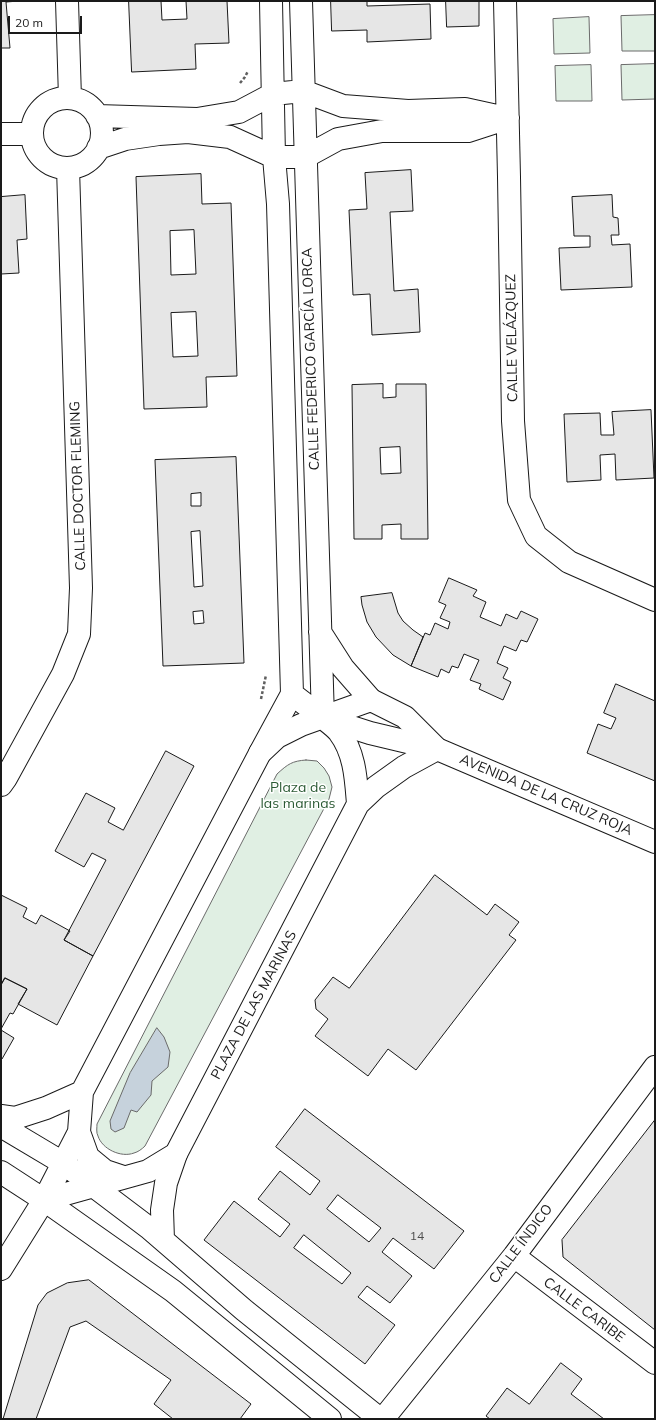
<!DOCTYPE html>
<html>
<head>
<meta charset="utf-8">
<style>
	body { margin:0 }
	#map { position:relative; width:656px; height:1420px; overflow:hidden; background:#fff; font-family:Mulish,sans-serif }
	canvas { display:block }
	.frame { position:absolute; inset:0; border:2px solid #1a1a1a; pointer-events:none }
	.scale { position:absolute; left:8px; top:16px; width:74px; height:18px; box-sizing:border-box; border:2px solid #1a1a1a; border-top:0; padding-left:5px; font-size:12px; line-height:14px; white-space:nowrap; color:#1a1a1a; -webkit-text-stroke:3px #fff; paint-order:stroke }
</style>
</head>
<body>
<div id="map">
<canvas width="656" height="1420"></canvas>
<div class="frame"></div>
<div class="scale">20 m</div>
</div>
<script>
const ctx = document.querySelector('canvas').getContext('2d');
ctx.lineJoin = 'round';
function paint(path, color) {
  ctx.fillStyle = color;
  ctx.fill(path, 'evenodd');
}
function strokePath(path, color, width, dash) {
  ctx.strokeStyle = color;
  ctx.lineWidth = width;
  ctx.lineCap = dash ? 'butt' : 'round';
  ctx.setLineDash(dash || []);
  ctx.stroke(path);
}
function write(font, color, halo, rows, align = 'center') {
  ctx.font = font + ' Mulish,sans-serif';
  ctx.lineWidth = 3;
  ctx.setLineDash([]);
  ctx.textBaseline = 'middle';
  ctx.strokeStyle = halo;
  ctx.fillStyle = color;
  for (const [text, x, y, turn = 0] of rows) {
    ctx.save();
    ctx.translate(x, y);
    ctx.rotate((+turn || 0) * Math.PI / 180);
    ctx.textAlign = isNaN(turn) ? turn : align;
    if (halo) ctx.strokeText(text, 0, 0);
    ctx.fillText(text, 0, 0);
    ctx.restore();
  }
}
const green = new Path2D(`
	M655 15V51H622L621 16Z
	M589 17 590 53 554 54 553 19Z
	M655 64V99L622 100 621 65Z
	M591 65 592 101H556L555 66Z
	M306 760 317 761 324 768 329 776 332 787 329 799 145 1146C142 1149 138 1152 134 1153 121 1158 102 1149 98 1136 96 1133 97 1127 97 1124L277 774C288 764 292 761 306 760Z`);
const water = new Path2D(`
	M157 1028 164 1037 170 1052 168 1067 152 1081 151 1095 137 1112 131 1110 124 1128 115 1132 111 1129 110 1121 130 1073Z`);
const building = new Path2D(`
	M1 1H19L6 2 10 48H1Z
	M129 1H161L162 20 187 19 186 1H227L229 43 195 44 196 69 132 72Z
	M331 1H367V6L430 4 431 39 367 42V30L332 31Z
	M446 1H479V26L447 27Z
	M411 170 413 211 390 212 394 291 418 289 420 332 372 335 370 294 353 295 349 210 367 209 365 173Z
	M201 174 202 204 231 203 237 376 206 377 207 407 144 409 136 177ZM194 230 196 274 171 275 170 231ZM196 312 198 356 173 357 171 313Z
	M25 195 27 239 17 240 19 273 1 274V197Z
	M612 195 613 217 618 218 619 235H611L612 245 630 244 632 287 561 290 559 248 590 247V236H574L572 197Z
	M383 384V398L396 397V384H426L428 539H401V524L382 525V539H354L352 385ZM400 447 401 473 381 474 380 448Z
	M651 410 654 478 616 480 615 454 600 455 601 480 567 482 564 414 600 413 601 435H614L612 412Z
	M236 457 244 663 163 666 155 460ZM201 493V506H191V494ZM200 531 203 586 194 587 191 532ZM203 611 204 623 194 624 193 612Z
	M449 578 477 590 473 596 486 602 480 617 501 626 506 614 517 619 521 611 538 619 527 642 521 640 516 651 504 646 497 663 508 668 503 678 511 682 503 700 479 689 481 684 470 680 479 660 464 654 458 668 452 666 449 673 441 669 438 677 411 666 425 633 430 635 435 623 448 629 450 622 440 618 446 605 439 602Z
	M392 593 398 613 403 621 413 630 423 637 411 666 393 655 376 637 367 622 362 605 361 597Z
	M616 684 655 701V781L587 753 598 724 611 729 616 718 604 713Z
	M166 751 194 766 93 956 64 940 106 860 92 853 84 867 55 851 86 793 115 808 108 822 123 830Z
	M435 875 487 915 495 904 519 922 509 935 516 940 416 1070 388 1049 368 1076 315 1036 328 1019 316 1009 315 1000 333 977 349 988Z
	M1 895 27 908 23 917 36 924 41 915 70 931 64 940 93 956 57 1025 18 1004 27 989 5 978 1 985Z
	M5 978 27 989 13 1014 10 1013 1 1029V985Z
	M1 1030 14 1038 2 1059H1Z
	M305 1109 464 1231 434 1269 393 1238 382 1252 412 1276 390 1303 367 1286 358 1297 395 1325 365 1364 204 1240 234 1201 280 1237 290 1224 258 1199 280 1171 310 1195 320 1181 276 1147ZM338 1195 381 1228 369 1242 327 1209ZM304 1235 351 1273 342 1284 294 1248Z
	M655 1120V1330L563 1257 562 1240Z
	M89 1280 251 1404 240 1419H173L154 1404 171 1380 86 1321 70 1327 36 1419H3L38 1305 47 1293 67 1283Z
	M561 1363 582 1379 571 1394 604 1419H490L486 1416 507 1388 529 1404Z`);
const path = new Path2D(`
	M240 83 245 77 248 71
	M261 699 266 675`);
const street = new Path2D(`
	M67 1 70 98
	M271 1 274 157 278 204 292 694
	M301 1 323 718
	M505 1 509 177 513 421 519 500 536 536 569 562 655 600
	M32 133a35 35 0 1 1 70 0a35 35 0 1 1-70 0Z
	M97 116 197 119 239 112 273 94 303 91 343 106 408 111 465 109 506 118
	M1 134H31
	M98 148 125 139 159 134 188 132 230 137 274 157H305L338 139 382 131H468L508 118
	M320 632 343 668 371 700
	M292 694 323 718 370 733 437 749
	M260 753 292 694
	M1 785 6 778 63 674 79 634 81 588 68 168
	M63 1163 149 1228 244 1310 380 1419
	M44 1200 173 1291 330 1419
	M163 1240 162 1210 166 1183 176 1154
	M514 1256 655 1363
	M383 1419 514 1256 655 1067`);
const secondary = new Path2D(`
	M323 718C328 722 335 727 339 732 355 753 356 779 358 804
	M1 1116 15 1118 46 1108 82 1092
	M1 1126 63 1163
	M79 1132 88 1157 105 1171 123 1177
	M1 1172 44 1200
	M44 1200 148 1171 176 1154 358 804 376 787 404 767 437 749
	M1 1269 44 1200 79 1132 82 1092 260 753 277 737 301 725 371 700 405 717 437 749 655 842`);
const numberNames = [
	["14",417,1236]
];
const streetNames = [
	["CALLE VELÁZQUEZ",512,338,-91],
	["CALLE FEDERICO GARCÍA LORCA",311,359,-92],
	["CALLE DOCTOR FLEMING",78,486,-92],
	["AVENIDA DE LA CRUZ ROJA",546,795,23],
	["PLAZA DE LAS MARINAS",254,1005,-62],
	["CALLE ÍNDICO",521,1244,-53],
	["CALLE CARIBE",584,1310,37]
];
const parkNames = [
	["Plaza de",298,788],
	["las marinas",298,804]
];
paint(green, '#e0efe3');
strokePath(green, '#6a6a6a', 1);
paint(water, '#c6d2dc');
strokePath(water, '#6a6a6a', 1);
paint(building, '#e6e6e6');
strokePath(building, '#1a1a1a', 1);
strokePath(street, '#1a1a1a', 24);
strokePath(secondary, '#1a1a1a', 24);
strokePath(path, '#5f5f5f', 2.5, [3, 2]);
strokePath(street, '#fff', 22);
strokePath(secondary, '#fff', 22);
write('12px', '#4d4d4d', null, numberNames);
write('14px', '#1a1a1a', '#fff', streetNames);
write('14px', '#2b5a34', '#fff', parkNames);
</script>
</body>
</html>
